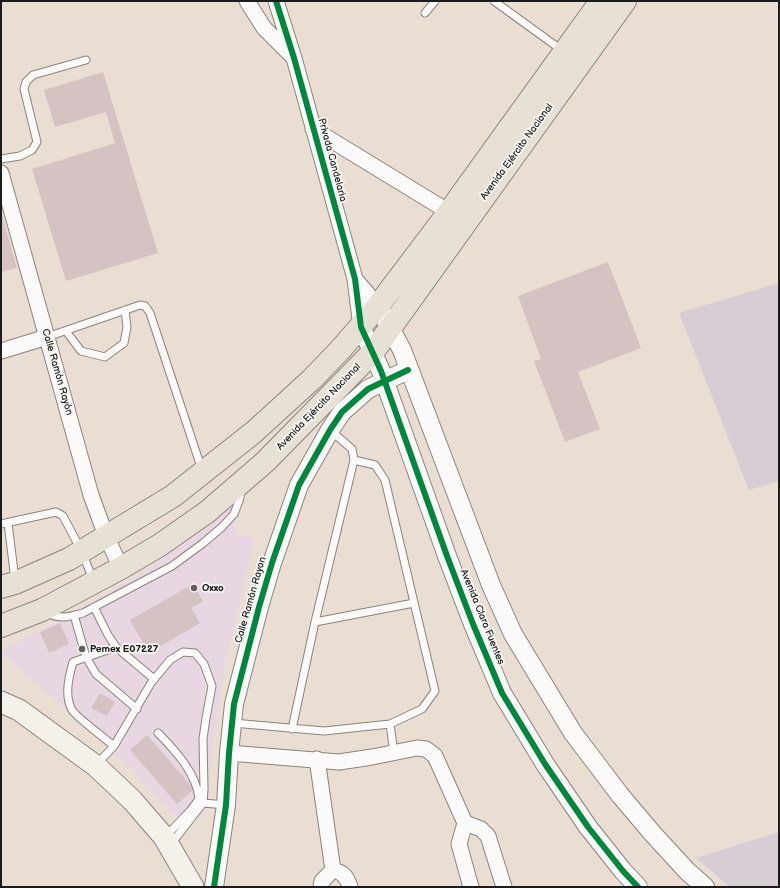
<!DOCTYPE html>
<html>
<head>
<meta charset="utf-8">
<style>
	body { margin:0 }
	#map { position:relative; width:780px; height:888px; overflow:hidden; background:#eaded2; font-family:"Balsamiq Sans",sans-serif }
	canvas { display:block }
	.frame { position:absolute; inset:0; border:2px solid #1c1c1c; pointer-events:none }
</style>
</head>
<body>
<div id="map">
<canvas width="780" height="888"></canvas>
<div class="frame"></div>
</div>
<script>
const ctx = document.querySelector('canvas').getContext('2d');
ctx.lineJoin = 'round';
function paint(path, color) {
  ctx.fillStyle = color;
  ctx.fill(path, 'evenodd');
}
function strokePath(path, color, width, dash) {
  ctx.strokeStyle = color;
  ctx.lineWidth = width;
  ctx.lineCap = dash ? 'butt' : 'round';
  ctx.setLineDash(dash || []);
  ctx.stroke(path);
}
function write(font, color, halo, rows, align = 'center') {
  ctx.font = font + ' "Balsamiq Sans",sans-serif';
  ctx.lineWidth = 3.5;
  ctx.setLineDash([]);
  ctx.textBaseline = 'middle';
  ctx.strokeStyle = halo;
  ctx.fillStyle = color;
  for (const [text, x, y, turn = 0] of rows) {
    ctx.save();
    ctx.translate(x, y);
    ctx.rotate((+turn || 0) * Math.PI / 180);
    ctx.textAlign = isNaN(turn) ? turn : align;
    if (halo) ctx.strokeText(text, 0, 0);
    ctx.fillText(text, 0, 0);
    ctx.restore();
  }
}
const built = new Path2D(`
	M232 505 236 534 255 538 225 663 211 764 208 809 186 828 132 769 1 652 147 570Z`);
const industrial = new Path2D(`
	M779 283V481L749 490 679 313Z
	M779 832V887H730L696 858Z`);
const building = new Path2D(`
	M103 72 158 253 66 281 32 169 115 143 106 112 55 127 44 90Z
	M1 212 17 268 1 272Z
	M608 262 641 348 578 372 600 429 565 442 534 361 541 359 518 296Z
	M193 584 203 601 191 608 200 623 149 653 130 620Z
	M60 623 69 644 49 653 40 632Z
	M100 693 115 702 107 716 91 708Z
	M147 735 194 789 177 804 130 750Z`);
const service = new Path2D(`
	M494 1 563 51
	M425 13 435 1
	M1 159 20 156 32 150 37 142 24 89 26 82 33 75 86 60
	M66 331 81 351 105 357 124 343 127 327 125 310
	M47 337 140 305 145 306 150 313 202 470
	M330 430 352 449 354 460
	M8 523 15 580
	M1 524 56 512 63 516 82 552 93 580
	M94 607 108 635 116 647 154 679
	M45 612C60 620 67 617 83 613L172 566 202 544 222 527 234 514 239 501 242 489
	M74 615 86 657 96 674 137 709
	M315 622 414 603
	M233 723 324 731 390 724 422 709 435 691 385 480 375 465 354 460 315 622 292 729
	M390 724 394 753
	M158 733C175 750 197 774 199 799L190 811 166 836
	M114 746C107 740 75 716 72 710 64 696 69 676 73 662L116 647
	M97 764 114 746 151 683 170 660 183 652 195 653 204 664 212 686 206 718 203 739 204 789 203 803 226 805
	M171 844 203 803`);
const minor = new Path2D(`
	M247 1 264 28 293 57
	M276 1 294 58 355 279 361 327
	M313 129 449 212
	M1 173 91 495 106 536 121 568
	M355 279 378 306
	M1 351 47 337
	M229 753 339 762 372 757 417 748 426 749 435 756 465 823 459 844 471 887
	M317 759 333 870
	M465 823 481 829 488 836 504 887
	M333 870C343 872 347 877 350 887
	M321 887 322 881 333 870`);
const tertiary = new Path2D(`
	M378 306 402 350 491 585 513 634 573 733 620 795 653 834 687 871 705 887
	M361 327 381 371 447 556 473 624 502 693 545 764 588 827 623 871 638 887
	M214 887 226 805 229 753 234 704 259 607 272 563 299 485 330 430 342 412 368 389 408 370`);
const secondary = new Path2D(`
	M1 702 19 710 96 766 132 800 164 837 193 887`);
const primary = new Path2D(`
	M1 587 15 583 69 559 173 496 254 432 312 379 340 350 378 306 449 212 601 1
	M1 626 42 610 121 568 160 545 207 512 265 462 373 352 625 1`);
const cycleway = new Path2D(`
	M276 1 294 58 355 279 361 327 381 371 447 556 473 624 502 693 545 764 588 827 623 871 638 887
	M214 887 226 805 229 753 234 704 259 607 272 563 299 485 330 430 342 412 368 389 408 370`);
const markers = [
	[194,588,4,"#64605c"],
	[82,649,4,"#64605c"]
];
const streetNames = [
	["Avenida Ejército Nacional",517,152,-54],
	["Privada Candelaria",332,160,75],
	["Calle Ramón Rayón",57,372,74],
	["Avenida Ejército Nacional",319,407,-46],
	["Calle Ramón Rayon",251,600,-74],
	["Avenida Clara Fuentes",482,617,68]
];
const poiNames = [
	["Oxxo",202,588],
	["Pemex E07227",90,649]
];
paint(built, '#e8d7e2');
paint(industrial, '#d7cdd5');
paint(building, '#d5c2c3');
strokePath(service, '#89837d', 9);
strokePath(minor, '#89837d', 17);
strokePath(tertiary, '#89837d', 20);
strokePath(secondary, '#89837d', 23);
strokePath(primary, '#89837d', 24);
strokePath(service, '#fcfaf8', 7);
strokePath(minor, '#fcfaf8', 15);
strokePath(tertiary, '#fcfaf8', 18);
strokePath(secondary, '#f4f0ea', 21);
strokePath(primary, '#e7e1d5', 22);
strokePath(cycleway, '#00873e', 6);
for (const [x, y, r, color] of markers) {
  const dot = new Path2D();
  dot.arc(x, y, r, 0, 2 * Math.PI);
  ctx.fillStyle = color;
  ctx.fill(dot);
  strokePath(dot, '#f6f6f2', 1.5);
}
write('10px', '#1c1c1c', '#f6f6f2', streetNames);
write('bold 10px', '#1c1c1c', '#f6f6f2', poiNames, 'left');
</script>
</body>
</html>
